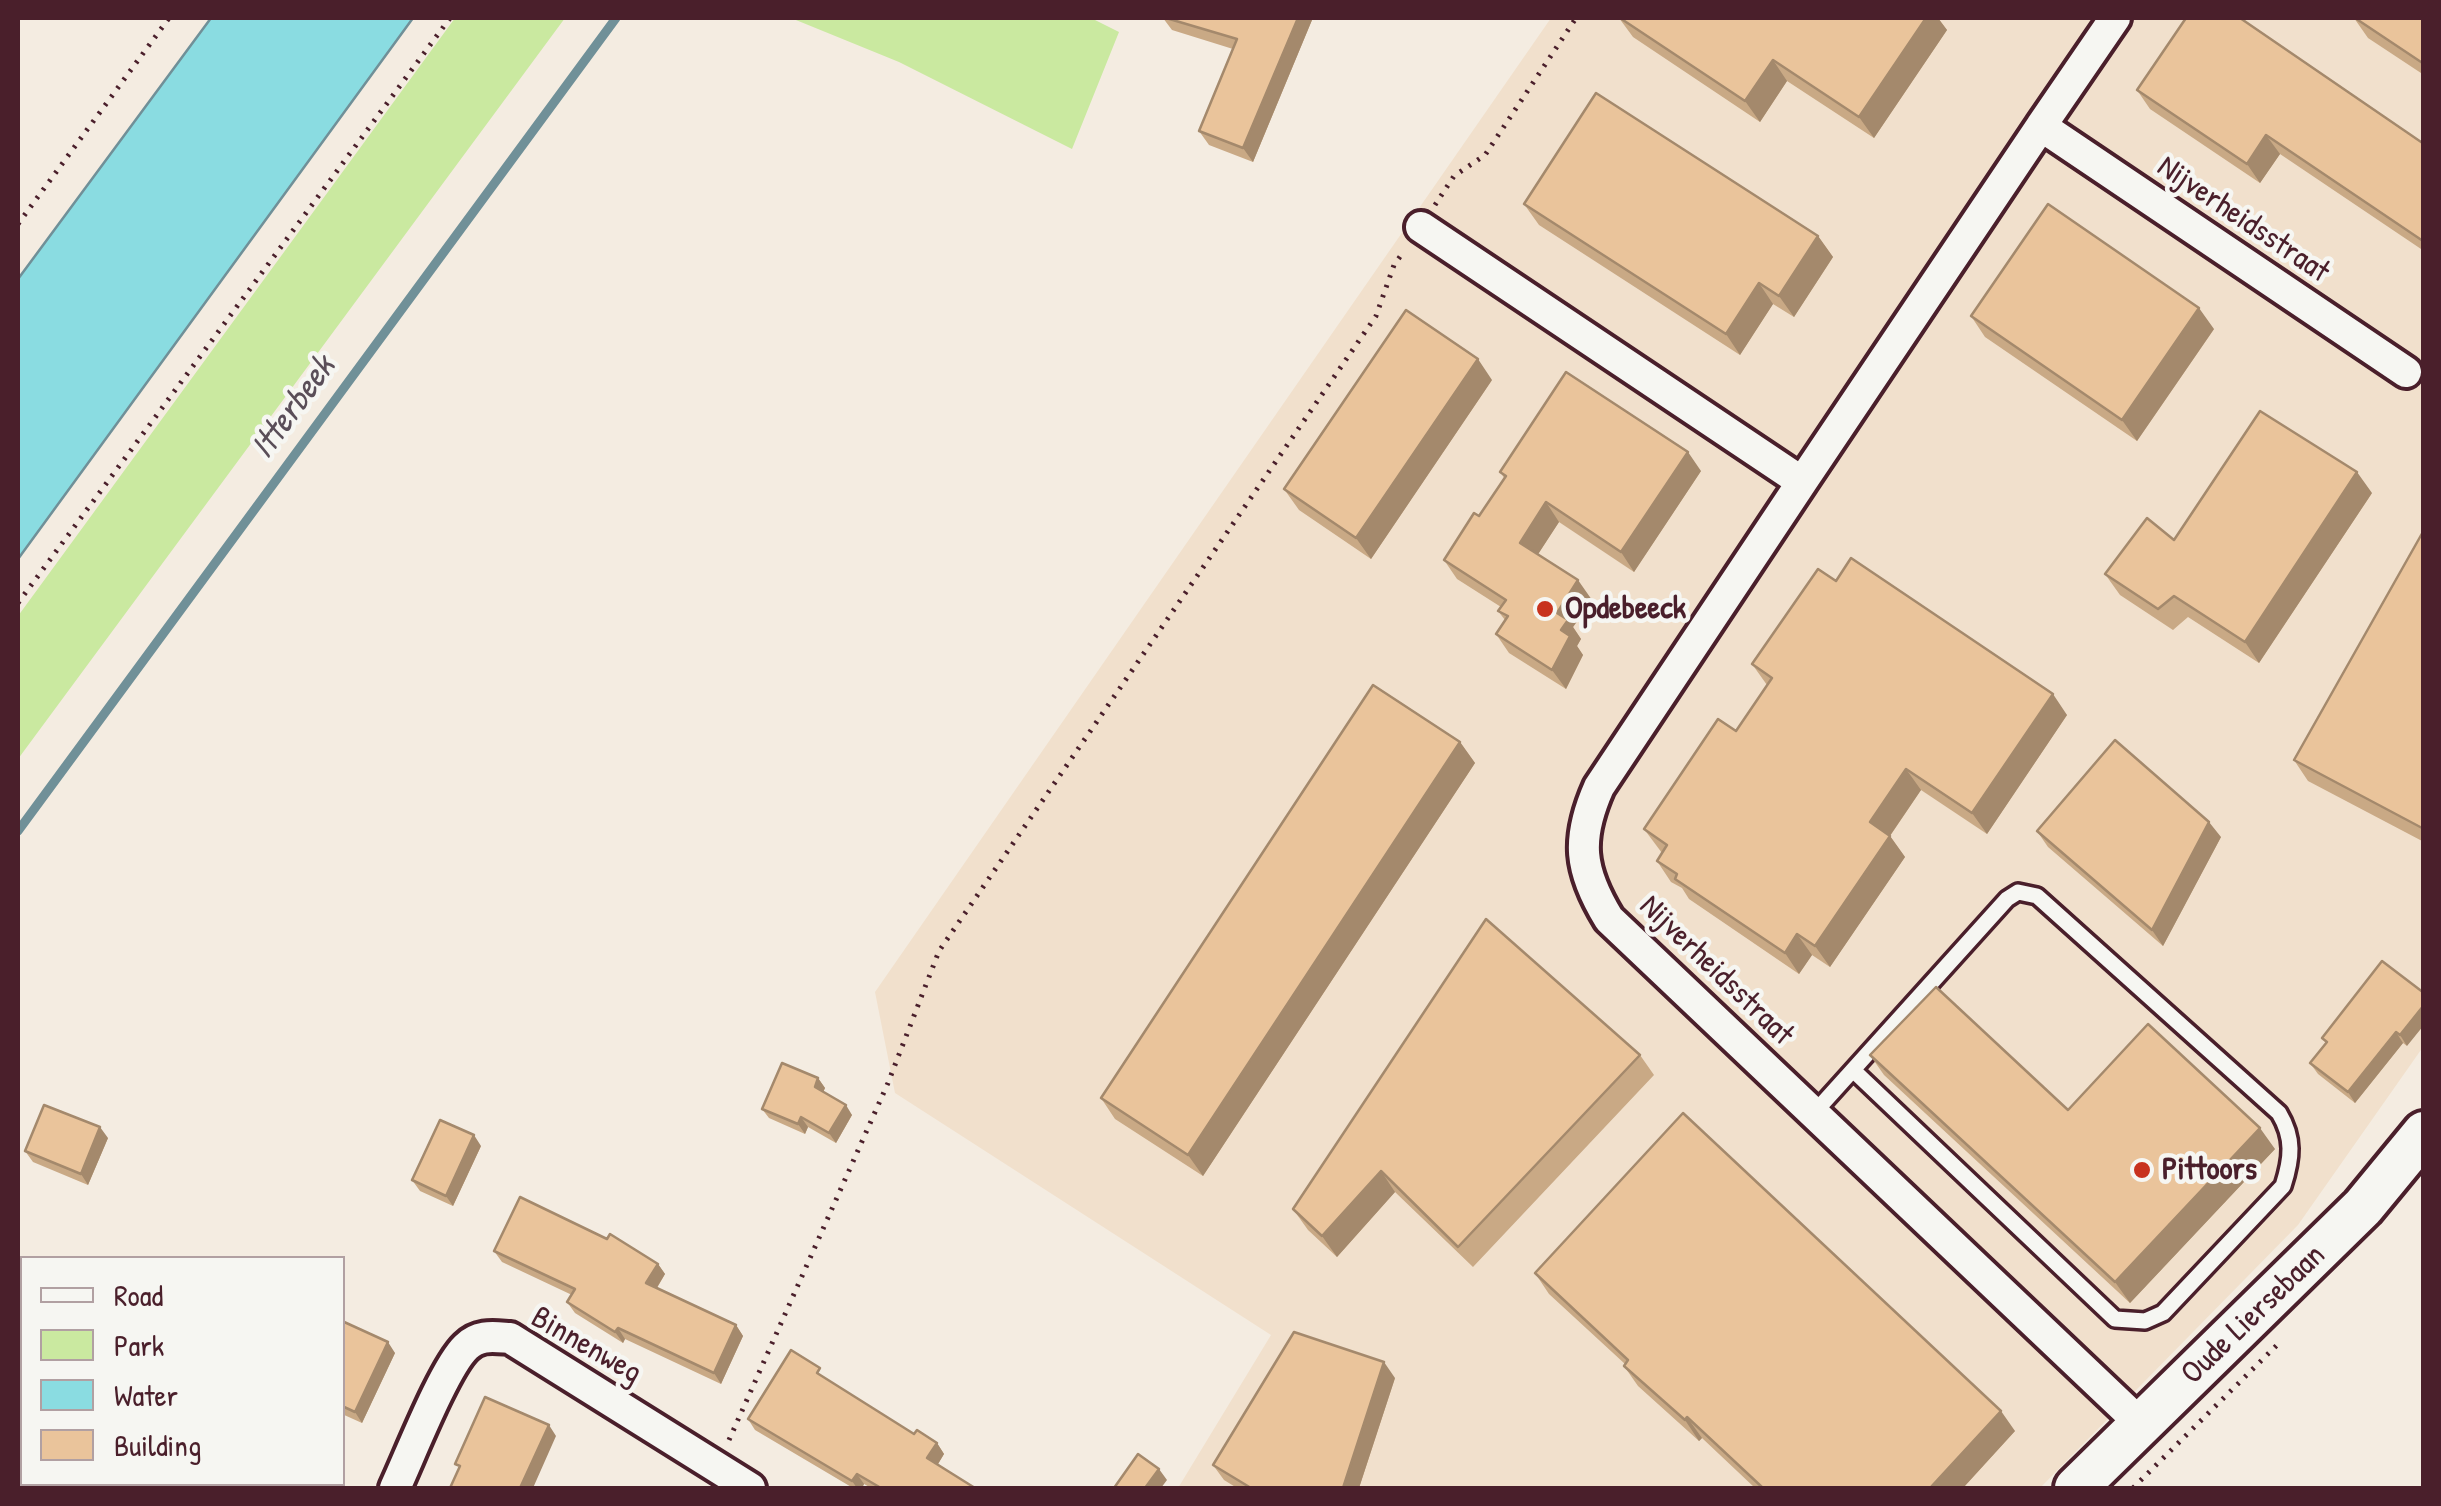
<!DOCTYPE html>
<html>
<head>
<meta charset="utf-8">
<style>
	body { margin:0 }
	#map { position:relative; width:2441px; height:1506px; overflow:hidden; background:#f4ece1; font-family:"Patrick Hand",sans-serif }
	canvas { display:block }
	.frame { position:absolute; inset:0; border:20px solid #4a1f2b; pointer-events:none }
	.legend { position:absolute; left:20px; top:1256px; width:325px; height:230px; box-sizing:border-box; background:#f6f6f2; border:2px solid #b1a0a2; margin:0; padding:12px 18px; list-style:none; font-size:30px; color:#4a1f2b }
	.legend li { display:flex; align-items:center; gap:20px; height:50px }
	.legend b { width:50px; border:2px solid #b1a0a2 }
</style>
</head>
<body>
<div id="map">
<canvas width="2441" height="1506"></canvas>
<div class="frame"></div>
<ul class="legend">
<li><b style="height:12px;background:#f6f6f2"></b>Road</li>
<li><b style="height:28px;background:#cae9a0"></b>Park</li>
<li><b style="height:28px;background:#8adce1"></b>Water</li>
<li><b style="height:28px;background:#eac49b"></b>Building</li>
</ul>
</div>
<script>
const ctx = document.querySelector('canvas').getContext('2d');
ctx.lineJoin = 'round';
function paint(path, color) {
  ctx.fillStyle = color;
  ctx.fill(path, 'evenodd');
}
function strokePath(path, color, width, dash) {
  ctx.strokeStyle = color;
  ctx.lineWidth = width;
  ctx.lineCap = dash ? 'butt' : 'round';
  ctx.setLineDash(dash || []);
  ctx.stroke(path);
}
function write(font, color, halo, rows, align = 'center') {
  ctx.font = font + ' "Patrick Hand",sans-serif';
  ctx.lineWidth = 9;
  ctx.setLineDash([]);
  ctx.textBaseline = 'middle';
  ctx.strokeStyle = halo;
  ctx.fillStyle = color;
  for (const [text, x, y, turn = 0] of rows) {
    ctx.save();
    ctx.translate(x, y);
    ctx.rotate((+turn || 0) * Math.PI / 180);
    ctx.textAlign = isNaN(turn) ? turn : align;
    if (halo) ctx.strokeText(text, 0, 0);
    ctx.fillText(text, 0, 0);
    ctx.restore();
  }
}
const built = new Path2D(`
	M1551 18H2423V1047L2298 1225 2040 1488H1178L1271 1335 895 1093 875 992Z`);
const green = new Path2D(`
	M455 18H565L18 759V616Z
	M791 18H1091L1119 32 1072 149 899 62Z`);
const water = new Path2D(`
	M211 18H413L18 559V279Z`);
const stream = new Path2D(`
	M18 831 616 18`);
const path = new Path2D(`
	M1435 205 1454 176 1485 155 1576 18
	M18 224 169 18
	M18 603 450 18
	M729 1440 888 1083 939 951 1376 316 1394 265 1404 251
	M2133 1488 2280 1342`);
const service = new Path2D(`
	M1814 1113 2007 899 2018 892 2037 896 2279 1113C2294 1138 2292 1158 2283 1186L2163 1313 2145 1321 2115 1319 1853 1070`);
const minor = new Path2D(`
	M2041 126 2115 18
	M1421 227 1802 482 2041 126 2406 372
	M1802 482 1599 787C1576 839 1579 870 1609 919L2142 1425
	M395 1488C410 1456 444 1368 466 1347 479 1334 494 1337 510 1338L750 1488`);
const secondary = new Path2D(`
	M2076 1488 2363 1207 2424 1133`);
const wall = new Path2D(`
	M1163 18H1310L1312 20 1253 162 1209 145 1199 131 1233 49 1172 30Z
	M1619 18H1938L1947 30 1874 138 1787 81 1760 122 1633 37Z
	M2354 18H2424V75L2368 38Z
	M2137 90 2424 144V251L2280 154 2260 183 2150 109Z
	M1524 204 1818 236 1833 257 1794 317 1773 304 1740 355 1539 225Z
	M1971 316 2214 329 2137 441 1985 337Z
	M1492 380 1371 559 1299 510 1284 489Z
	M1701 471 1634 572 1559 522 1538 554 1592 600 1573 627 1581 639 1577 646 1583 655 1566 689 1509 653 1496 634 1505 620 1498 611 1501 607 1457 579 1444 560 1479 516 1505 479 1500 472Z
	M2372 493 2259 663 2188 617 2173 630 2120 595 2105 574 2174 540Z
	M2424 530V842L2308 781 2294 760Z
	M1836 581 2067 715 1987 834 1921 790 1890 836 1905 857 1830 967 1812 955 1799 974 1689 899 1682 888 1671 882 1657 861 1662 853 1644 829 1736 731 1767 685 1752 664Z
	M1460 742 1475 763 1203 1176 1115 1119 1101 1098Z
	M2037 831 2221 837 2163 946 2048 847Z
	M2382 961 2407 1046 2403 1043 2355 1103 2318 1074 2310 1063 2326 1043 2322 1038Z
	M1640 1055 1654 1075 1473 1267 1395 1192 1337 1257 1308 1230 1293 1209Z
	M1870 1055 2068 1110 2275 1149 2130 1303 1884 1075Z
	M818 1078 825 1088 823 1092 852 1115 836 1143 808 1127 805 1134 769 1118 762 1109Z
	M108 1138 88 1185 33 1162 25 1151Z
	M481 1146 453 1206 420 1191 412 1180Z
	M494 1251 658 1264 665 1274 657 1288 736 1325 743 1336 721 1384 625 1339 623 1343 575 1313 567 1302 572 1295 502 1262Z
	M1535 1273 2015 1431 1963 1488H1755L1702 1438 1699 1441 1638 1386 1624 1366 1625 1364 1549 1294Z
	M342 1321 395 1353 362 1423 342 1414Z
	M1395 1378 1359 1488H1237L1224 1480 1213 1465Z
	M827 1379 914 1434 937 1443 944 1454 938 1464 975 1488H871L864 1484 862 1488H853L755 1430 748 1419Z`);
const shadedWall = new Path2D(`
	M1298 18H1310L1312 20 1253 162 1243 148Z
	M1926 18H1938L1947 30 1874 138 1859 117Z
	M1773 60 1787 81 1760 122 1745 101Z
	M2266 135 2280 154 2260 183 2247 164Z
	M1818 236 1833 257 1794 317 1779 296Z
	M1759 283 1773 304 1740 355 1726 334Z
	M2199 308 2214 329 2137 441 2122 420Z
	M1478 359 1492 380 1371 559 1356 538Z
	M1688 452 1701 471 1634 572 1621 552Z
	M2357 472 2372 493 2259 663 2245 642Z
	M1546 502 1559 522 1533 562 1520 543Z
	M1578 580 1592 600 1573 627 1581 639 1577 646 1583 655 1566 689 1552 670 1561 630 1557 613Z
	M2053 694 2067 715 1987 834 1972 813Z
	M1460 742 1475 763 1203 1176 1188 1155Z
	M1906 769 1921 790 1885 843 1870 822Z
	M2209 822 2221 837 2163 946 2152 930Z
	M1890 836 1905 857 1830 967 1815 946Z
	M1797 934 1812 955 1799 974 1785 953Z
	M2424 1005V1025L2407 1046 2400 1035Z
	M2396 1032 2403 1043 2355 1103 2348 1092Z
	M818 1078 825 1088 821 1097 815 1087Z
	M846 1105 852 1115 836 1143 829 1133Z
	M801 1117 808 1127 805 1134 798 1124Z
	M100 1127 108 1138 88 1185 81 1174Z
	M2260 1128 2275 1149 2130 1303 2115 1282Z
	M474 1135 481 1146 453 1206 446 1196Z
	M1381 1171 1395 1192 1337 1257 1322 1236Z
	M658 1264 665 1274 653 1294 646 1283Z
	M736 1325 743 1336 721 1384 714 1373Z
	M618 1328 625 1339 623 1343 615 1332Z
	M388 1342 395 1353 362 1423 355 1412Z
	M1384 1362 1395 1378 1359 1488H1343Z
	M2001 1411 2015 1431 1963 1488H1930Z
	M1687 1417 1702 1438 1699 1441 1685 1420Z
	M549 1425 556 1436 533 1488H520Z
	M937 1443 944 1454 935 1469 927 1458Z
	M1159 1469 1167 1480 1161 1488H1145Z
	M857 1474 864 1484 862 1488H857L852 1481Z`);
const building = new Path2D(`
	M1166 18H1298L1243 148 1199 131 1237 39Z
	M1620 18H1926L1859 117 1773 60 1745 101Z
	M2186 18H2240L2424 144 2423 241 2266 135 2247 164 2137 90Z
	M2355 18H2424V64Z
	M1596 93 1818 236 1779 296 1759 283 1726 334 1524 204Z
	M2048 204 2199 308 2122 420 1971 316Z
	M1406 310 1478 359 1356 538 1284 489Z
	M1566 372 1688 452 1621 552 1546 502 1520 543 1578 580 1557 613 1568 620 1561 630 1570 636 1552 670 1496 634 1508 616 1498 611 1506 600 1444 560 1474 513 1479 516 1506 476 1500 472Z
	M2260 411 2357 472 2245 642 2174 596 2158 609 2105 574 2147 518 2174 540Z
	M2424 530V829L2294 760Z
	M1851 558 2053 694 1972 813 1906 769 1870 822 1890 836 1815 946 1797 934 1785 953 1675 879 1677 874 1657 861 1667 845 1644 829 1718 719 1736 731 1772 678 1752 664 1818 569 1836 581Z
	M1373 685 1460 742 1188 1155 1101 1098Z
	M2115 740 2209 822 2152 930 2037 831Z
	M1486 919 1640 1055 1458 1247 1381 1171 1322 1236 1293 1209Z
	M2382 961 2424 993V1005L2400 1035 2396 1032 2348 1092 2310 1063 2327 1042 2322 1038Z
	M1936 987 2068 1110 2148 1024 2260 1128 2115 1282 1870 1055Z
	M782 1063 818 1078 815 1087 846 1105 829 1133 801 1117 798 1124 762 1109Z
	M44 1105 100 1127 81 1174 25 1151Z
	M1683 1113 2001 1411 1930 1488H1763L1687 1417 1685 1420 1624 1366 1628 1360 1535 1273Z
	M440 1120 474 1135 446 1196 412 1180Z
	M520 1197 607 1239 610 1234 658 1264 646 1283 736 1325 714 1373 618 1328 615 1332 567 1302 575 1289 494 1251Z
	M342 1321 388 1342 355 1412 342 1406Z
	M1294 1332 1384 1362 1343 1488H1251L1213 1465Z
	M791 1350 820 1368 817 1373 914 1434 917 1430 937 1443 927 1458 975 1488H881L857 1474 852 1481 748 1419Z
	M485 1397 549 1425 520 1488H450L460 1466 455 1464Z
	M1138 1454 1159 1469 1145 1488H1114Z`);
const markers = [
	[1545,609,10,"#c8321e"],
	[2142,1170,10,"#c8321e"]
];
const streetNames = [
	["Nijverheidsstraat",2243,220,34],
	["Nijverheidsstraat",1716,971,44],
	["Oude Liersebaan",2254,1315,-44],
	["Binnenweg",586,1346,30]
];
const poiNames = [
	["Opdebeeck",1565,609],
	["Pittoors",2162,1170]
];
const waterNames = [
	["Itterbeek",294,408,-54]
];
paint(built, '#f1e0cc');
paint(green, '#cae9a0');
paint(water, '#8adce1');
strokePath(water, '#709098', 2.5);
strokePath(stream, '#709098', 9);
strokePath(service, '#4a1f2b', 22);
strokePath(minor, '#4a1f2b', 38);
strokePath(secondary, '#4a1f2b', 50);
strokePath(path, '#4a1f2b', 5, [2.5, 8]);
strokePath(service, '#f6f6f2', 15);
strokePath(minor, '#f6f6f2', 30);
strokePath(secondary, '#f6f6f2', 42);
paint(wall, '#c9a985');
paint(shadedWall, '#a4896c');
paint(building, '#eac49b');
strokePath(building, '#a4896c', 2.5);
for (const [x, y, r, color] of markers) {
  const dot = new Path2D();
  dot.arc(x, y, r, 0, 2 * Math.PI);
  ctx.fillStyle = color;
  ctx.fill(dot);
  strokePath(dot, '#f6f6f2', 4);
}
write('32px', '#4a1f2b', '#f6f6f2', streetNames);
write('bold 32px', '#4a1f2b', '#f6f6f2', poiNames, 'left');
write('italic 35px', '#5a4e58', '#f6f6f2', waterNames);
</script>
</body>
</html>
